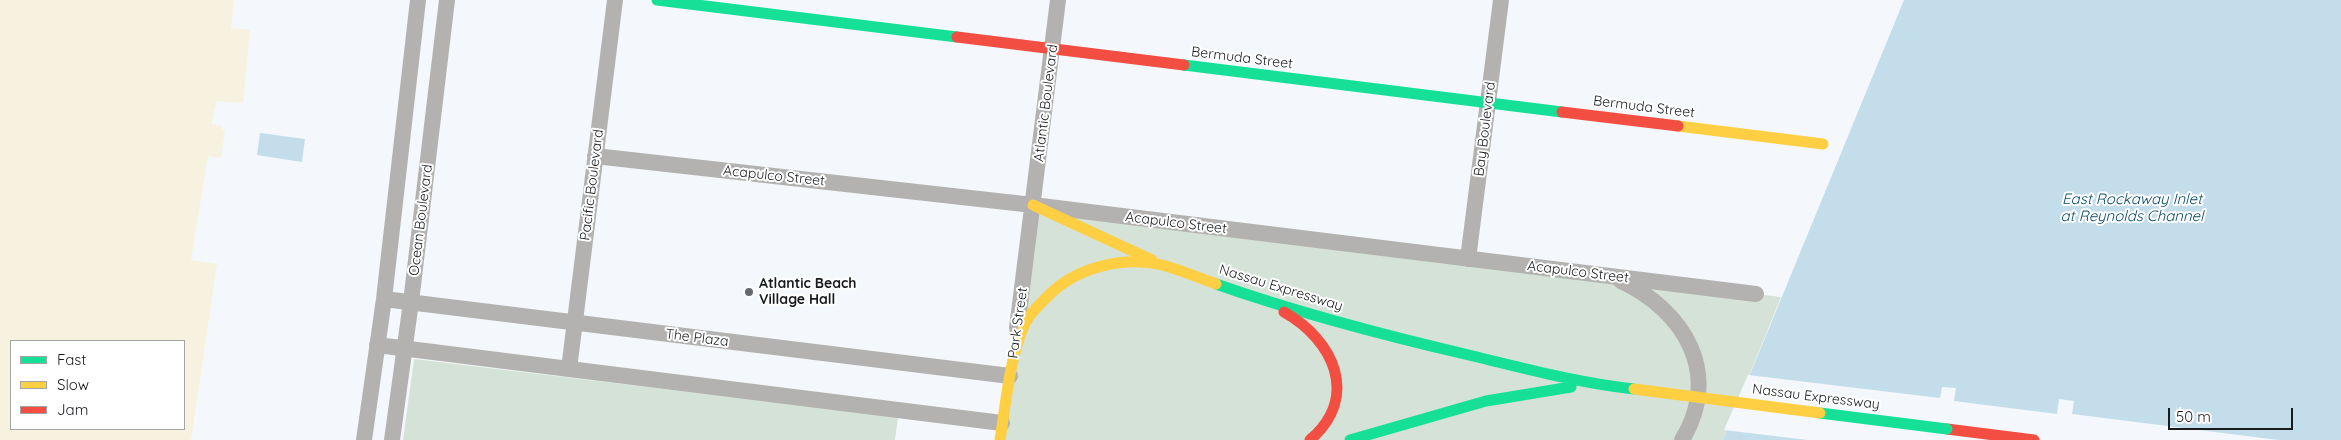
<!DOCTYPE html>
<html>
<head>
<meta charset="utf-8">
<style>
	body { margin:0 }
	#map { position:relative; width:2341px; height:440px; overflow:hidden; background:#f4f8fc; font-family:Quicksand,sans-serif }
	canvas { display:block }
	.legend { position:absolute; left:10px; top:340px; width:175px; height:90px; box-sizing:border-box; background:#fff; border:1px solid #a3a4a5; margin:0; padding:6px 9px; list-style:none; font-size:15px; color:#181b1e }
	.legend li { display:flex; align-items:center; gap:10px; height:25px }
	.legend b { width:25px; border:1px solid #a3a4a5 }
	.scale { position:absolute; left:2168px; top:408px; width:125px; height:22px; box-sizing:border-box; border:2px solid #181b1e; border-top:0; padding-left:6px; font-size:15px; line-height:18px; white-space:nowrap; color:#181b1e; -webkit-text-stroke:4px #fff; paint-order:stroke }
</style>
</head>
<body>
<div id="map">
<canvas width="2341" height="440"></canvas>
<ul class="legend">
<li><b style="height:6px;background:#16e098"></b>Fast</li>
<li><b style="height:6px;background:#ffcf43"></b>Slow</li>
<li><b style="height:6px;background:#f24e42"></b>Jam</li>
</ul>
<div class="scale">50 m</div>
</div>
<script>
const ctx = document.querySelector('canvas').getContext('2d');
ctx.lineJoin = 'round';
function paint(path, color) {
  ctx.fillStyle = color;
  ctx.fill(path, 'evenodd');
}
function strokePath(path, color, width, dash) {
  ctx.strokeStyle = color;
  ctx.lineWidth = width;
  ctx.lineCap = dash ? 'butt' : 'round';
  ctx.setLineDash(dash || []);
  ctx.stroke(path);
}
function write(font, color, halo, rows, align = 'center') {
  ctx.font = font + ' Quicksand,sans-serif';
  ctx.lineWidth = 4;
  ctx.setLineDash([]);
  ctx.textBaseline = 'middle';
  ctx.strokeStyle = halo;
  ctx.fillStyle = color;
  for (const [text, x, y, turn = 0] of rows) {
    ctx.save();
    ctx.translate(x, y);
    ctx.rotate((+turn || 0) * Math.PI / 180);
    ctx.textAlign = isNaN(turn) ? turn : align;
    if (halo) ctx.strokeText(text, 0, 0);
    ctx.fillText(text, 0, 0);
    ctx.restore();
  }
}
const green = new Path2D(`
	M1033 205 1781 297 1723 440H1002Z
	M414 359 898 417 895 440H403Z`);
const sand = new Path2D(`
	M0 0H234L231 28 250 30 243 103 216 101 212 124 222 126V129L225 130 221 158 208 156 191 260 217 264 191 440H0ZM11 341H184V429H11Z`);
const water = new Path2D(`
	M1904 0H2341V440H1723Z
	M260 133 305 139 302 162 257 155Z`);
const pier = new Path2D(`
	M1748 375 1940 398 1942 387 1956 388 1954 401 2057 414 2059 399 2074 401 2072 414 2278 440H1808L1724 430Z`);
const street = new Path2D(`
	M595 156 1033 205 1756 294
	M1468 259 1501 0
	M1621 281C1685 311 1722 374 1682 440
	M384 299 1010 376
	M1017 328 1058 0
	M377 345 1002 423
	M569 369 615 0
	M364 440 384 299 418 0
	M392 440 411 302 447 0`);
const fast = new Path2D(`
	M657 0 957 37
	M1184 65 1562 112
	M1216 284C1301 314 1387 336 1473 356 1527 369 1579 383 1634 389
	M1350 440 1486 401 1571 387`);
const slow = new Path2D(`
	M1678 126 1823 144
	M1033 205 1152 260
	M1000 440C1006 403 1009 362 1023 328 1028 315 1039 305 1049 295 1077 267 1124 256 1162 265 1181 270 1199 278 1216 284`);
const jam = new Path2D(`
	M957 37 1184 65
	M1562 112 1678 126
	M1284 312C1334 340 1360 397 1310 440
	M1947 429 2034 440`);
const fastBridge = new Path2D(`
	M1820 413 1947 429`);
const slowBridge = new Path2D(`
	M1634 389 1820 413`);
const markers = [
	[749,292,5,"#65686c"]
];
const streetNames = [
	["Bermuda Street",1242,58,7],
	["Atlantic Boulevard",1046,103,-83],
	["Bermuda Street",1644,107,7],
	["Bay Boulevard",1485,129,-83],
	["Acapulco Street",774,176,6],
	["Pacific Boulevard",592,185,-83],
	["Ocean Boulevard",421,220,-83],
	["Acapulco Street",1176,223,7],
	["Acapulco Street",1578,272,7],
	["Nassau Expressway",1281,288,17],
	["Park Street",1018,323,-82],
	["The Plaza",697,338,7],
	["Nassau Expressway",1816,397,7]
];
const poiNames = [
	["Atlantic Beach",759,284],
	["Village Hall",759,300]
];
const waterNames = [
	["East Rockaway Inlet",2132,199],
	["at Reynolds Channel",2132,216]
];
paint(green, '#d5e2d8');
paint(sand, '#f6f2df');
paint(water, '#c4ddea');
paint(pier, '#f4f8fc');
strokePath(street, '#b3b2b0', 16);
strokePath(fast, '#16e098', 11);
strokePath(slow, '#ffcf43', 11);
strokePath(jam, '#f24e42', 11);
strokePath(fastBridge, '#16e098', 11);
strokePath(slowBridge, '#ffcf43', 11);
for (const [x, y, r, color] of markers) {
  const dot = new Path2D();
  dot.arc(x, y, r, 0, 2 * Math.PI);
  ctx.fillStyle = color;
  ctx.fill(dot);
  strokePath(dot, '#fff', 2);
}
write('14px', '#181b1e', '#fff', streetNames);
write('bold 14px', '#181b1e', '#fff', poiNames, 'left');
write('italic 15px', '#094e66', '#fff', waterNames);
</script>
</body>
</html>
